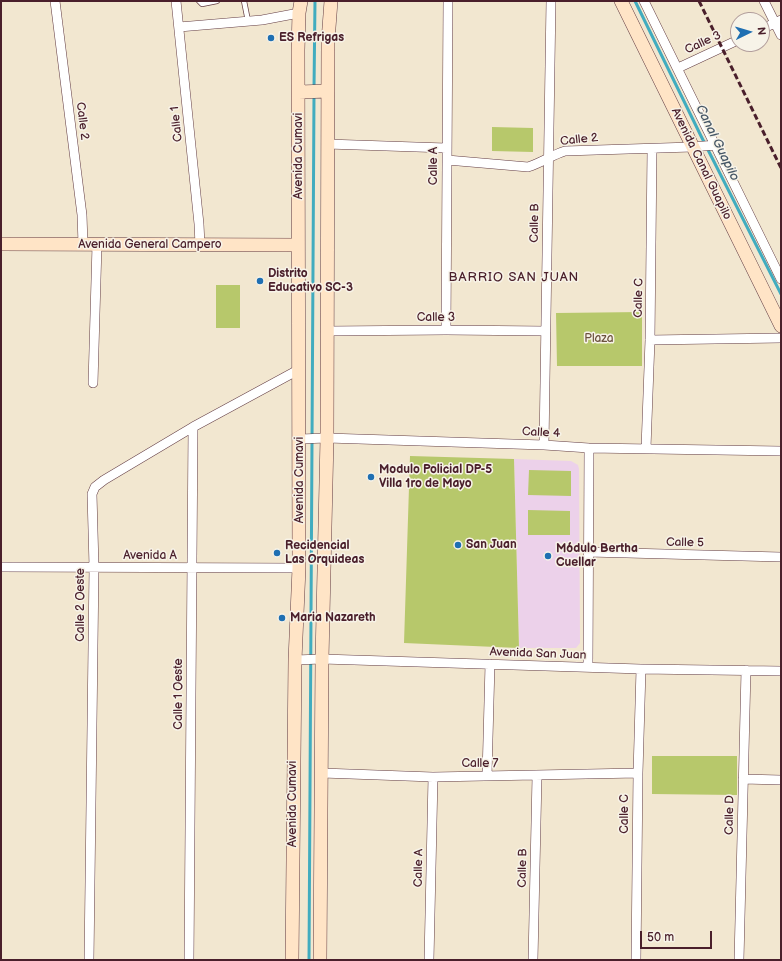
<!DOCTYPE html>
<html>
<head>
<meta charset="utf-8">
<style>
	body { margin:0 }
	#map { position:relative; width:782px; height:961px; overflow:hidden; background:#f2e7d0; font-family:"Balsamiq Sans",sans-serif }
	canvas { display:block }
	.frame { position:absolute; inset:0; border:2px solid #4a1f2b; pointer-events:none }
	.north { position:absolute; left:730px; top:12px; width:40px; height:40px; box-sizing:border-box; background:#f7f3e8; border:1px solid #b29e9c; border-radius:50%; rotate:85deg; font-size:11px; font-weight:700; line-height:16px; text-align:center; color:#4a1f2b }
	.north::after { content:''; display:block; margin:auto; width:14px; height:18px; background:#1f6fb2; clip-path:polygon(50% 0,100% 100%,50% 72%,0 100%) }
	.scale { position:absolute; left:640px; top:931px; width:72px; height:18px; box-sizing:border-box; border:2px solid #4a1f2b; border-top:0; padding-left:5px; font-size:12px; line-height:14px; white-space:nowrap; color:#4a1f2b; -webkit-text-stroke:3px #f7f3e8; paint-order:stroke }
</style>
</head>
<body>
<div id="map">
<canvas width="782" height="961"></canvas>
<div class="frame"></div>
<div class="north">N</div>
<div class="scale">50 m</div>
</div>
<script>
const ctx = document.querySelector('canvas').getContext('2d');
ctx.lineJoin = 'round';
function paint(path, color) {
  ctx.fillStyle = color;
  ctx.fill(path, 'evenodd');
}
function strokePath(path, color, width, dash) {
  ctx.strokeStyle = color;
  ctx.lineWidth = width;
  ctx.lineCap = dash ? 'butt' : 'round';
  ctx.setLineDash(dash || []);
  ctx.stroke(path);
}
function write(font, color, halo, rows, align = 'center') {
  ctx.font = font + ' "Balsamiq Sans",sans-serif';
  ctx.lineWidth = 3;
  ctx.setLineDash([]);
  ctx.textBaseline = 'middle';
  ctx.strokeStyle = halo;
  ctx.fillStyle = color;
  for (const [text, x, y, turn = 0] of rows) {
    ctx.save();
    ctx.translate(x, y);
    ctx.rotate((+turn || 0) * Math.PI / 180);
    ctx.textAlign = isNaN(turn) ? turn : align;
    if (halo) ctx.strokeText(text, 0, 0);
    ctx.fillText(text, 0, 0);
    ctx.restore();
  }
}
const built = new Path2D(`
	M514 459 571 461 578 465 579 469 580 643 576 648H519Z`);
const green = new Path2D(`
	M492 127 533 128V152L492 151Z
	M216 285H240V328H216Z
	M642 312V366H557L556 313Z
	M410 456 514 459 519 648 404 643Z
	M529 470 571 471V496L528 495Z
	M528 510 570 511V535H528Z
	M652 756H737V795L652 794Z`);
const stream = new Path2D(`
	M635 1 701 136 781 294
	M314 89 315 1
	M309 960 314 95`);
const lane = new Path2D(`
	M199 1 202 4 217 1
	M244 1 248 21`);
const street = new Path2D(`
	M55 1 82 215 83 244
	M176 1 199 224 200 245
	M644 1 781 279
	M764 1 781 35
	M179 27 262 20 299 13
	M762 29 781 20
	M678 68 738 40
	M327 144 446 148
	M447 160 528 167C541 163 552 155 565 151L692 147 716 145
	M446 330 448 1
	M327 331 446 330 546 331
	M650 340 781 338
	M93 383 97 245
	M300 439 327 438 544 445 589 448 781 451
	M544 445 551 1
	M646 448 650 340 652 149
	M588 552 781 557
	M1 567 299 568
	M295 660 322 659 641 669 781 671
	M588 667 589 448
	M322 773 433 777 638 773
	M487 776 490 664
	M743 779 781 780
	M89 960 94 567 92 494 95 487 104 480 193 427 300 369
	M189 960 193 427
	M429 960 433 777
	M533 960 537 776
	M636 960 638 773 641 669
	M739 960 746 670`);
const secondary = new Path2D(`
	M621 1 781 326
	M299 92 328 91
	M1 244 298 245
	M292 960 295 660 299 568 298 50 299 13 301 1
	M320 960 322 659 327 438 328 41 331 1`);
const rail = new Path2D(`
	M699 1 781 168`);
const markers = [
	[271,38,4,"#1f6fb2"],
	[260,281,4,"#1f6fb2"],
	[371,477,4,"#1f6fb2"],
	[458,545,4,"#1f6fb2"],
	[277,553,4,"#1f6fb2"],
	[548,556,4,"#1f6fb2"],
	[282,618,4,"#1f6fb2"]
];
const poiNames = [
	["ES Refrigas",279,38],
	["Distrito",268,274],
	["Educativo SC-3",268,288],
	["Modulo Policial DP-5",379,470],
	["Villa 1ro de Mayo",379,484],
	["San Juan",466,545],
	["Recidencial",285,546],
	["Las Orquideas",285,560],
	["Módulo Bertha",556,549],
	["Cuellar",556,563],
	["Maria Nazareth",290,618]
];
const streetNames = [
	["Calle 3",703,43,-25],
	["Calle 2",82,121,83],
	["Calle 1",177,124,-96],
	["Calle 2",579,140,-6],
	["Avenida Cumavi",299,156,-90],
	["Avenida Canal Guapilo",701,164,64],
	["Calle A",434,166,-90],
	["Calle B",535,223,-89],
	["Avenida General Campero",150,245],
	["Calle C",639,298,-89],
	["Calle 3",436,318],
	["Calle 4",541,433,3],
	["Avenida Cumavi",300,480,-90],
	["Calle 5",685,543,1],
	["Avenida A",150,556],
	["Calle 2 Oeste",81,605,-90],
	["Avenida San Juan",538,654,2],
	["Calle 1 Oeste",179,694,-90],
	["Calle 7",480,764],
	["Avenida Cumavi",293,804,-90],
	["Calle C",625,814,-90],
	["Calle D",730,815,-89],
	["Calle A",419,868,-89],
	["Calle B",523,868,-89]
];
const parkNames = [
	["Plaza",599,339]
];
const waterNames = [
	["Canal Guapilo",717,143,64]
];
const neighbourhoodNames = [
	["BARRIO SAN JUAN",514,278]
];
paint(built, '#ecd1ea');
paint(green, '#b7c86b');
strokePath(stream, '#41acbf', 3);
strokePath(lane, '#633d44', 6);
strokePath(street, '#633d44', 10);
strokePath(secondary, '#633d44', 14);
strokePath(lane, '#fff', 4.5);
strokePath(street, '#fff', 9);
strokePath(secondary, '#ffe4c6', 13);
strokePath(rail, '#4a1f2b', 3, [6, 3]);
for (const [x, y, r, color] of markers) {
  const dot = new Path2D();
  dot.arc(x, y, r, 0, 2 * Math.PI);
  ctx.fillStyle = color;
  ctx.fill(dot);
  strokePath(dot, '#f7f3e8', 1.5);
}
write('bold 12px', '#4a1f2b', '#f7f3e8', poiNames, 'left');
write('12px', '#4a1f2b', '#f7f3e8', streetNames);
write('12px', '#6b523e', '#f7f3e8', parkNames);
write('italic 13px', '#465766', '#f7f3e8', waterNames);
ctx.letterSpacing = '1px';
write('13px', '#4a1f2b', '#f7f3e8', neighbourhoodNames);
ctx.letterSpacing = '0px';
</script>
</body>
</html>
